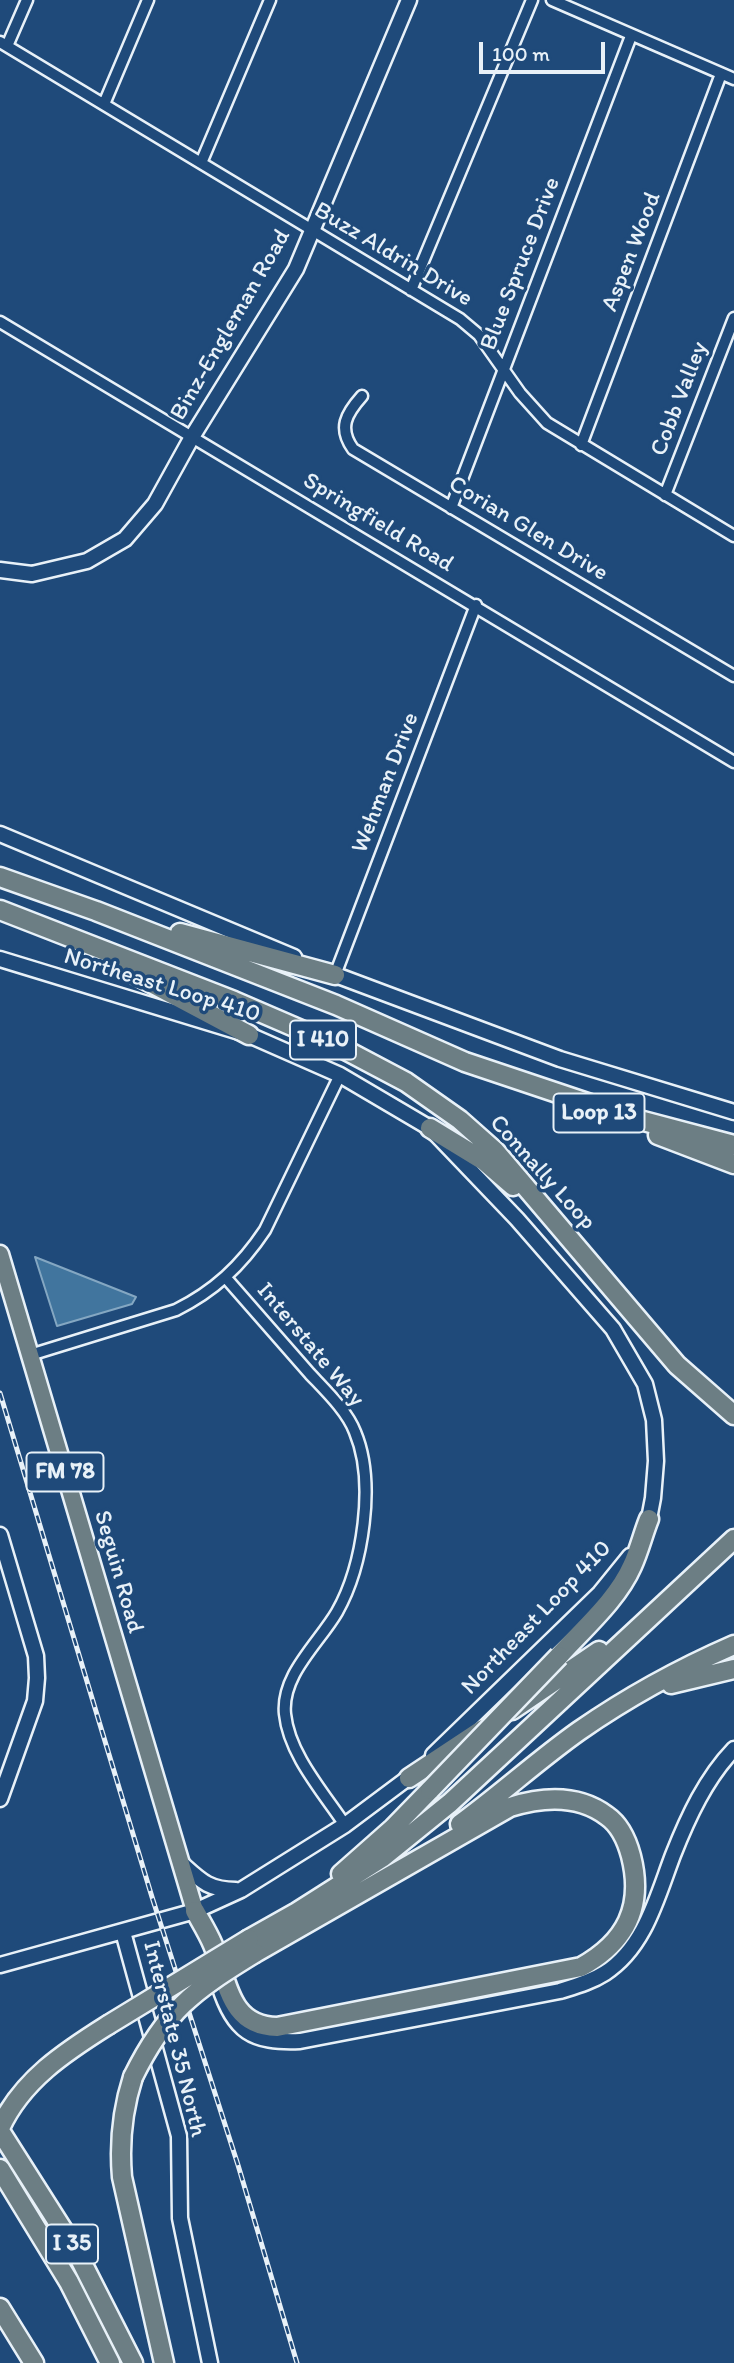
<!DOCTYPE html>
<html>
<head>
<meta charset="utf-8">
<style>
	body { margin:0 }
	#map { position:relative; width:734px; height:2363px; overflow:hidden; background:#1f4a7a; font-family:Itim,sans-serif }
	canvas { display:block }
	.scale { position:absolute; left:479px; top:42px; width:126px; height:32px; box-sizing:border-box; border:4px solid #e8f1f8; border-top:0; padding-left:9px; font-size:21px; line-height:24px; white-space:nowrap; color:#e8f1f8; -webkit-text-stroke:5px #1f4a7a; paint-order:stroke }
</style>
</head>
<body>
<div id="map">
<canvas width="734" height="2363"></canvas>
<div class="scale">100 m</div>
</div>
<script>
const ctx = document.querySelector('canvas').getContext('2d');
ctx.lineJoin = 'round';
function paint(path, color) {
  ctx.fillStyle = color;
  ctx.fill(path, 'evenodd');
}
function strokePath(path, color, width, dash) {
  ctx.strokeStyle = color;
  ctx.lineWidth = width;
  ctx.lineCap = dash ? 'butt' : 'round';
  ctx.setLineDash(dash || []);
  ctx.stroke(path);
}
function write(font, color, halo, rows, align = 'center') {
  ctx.font = font + ' Itim,sans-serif';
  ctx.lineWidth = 7;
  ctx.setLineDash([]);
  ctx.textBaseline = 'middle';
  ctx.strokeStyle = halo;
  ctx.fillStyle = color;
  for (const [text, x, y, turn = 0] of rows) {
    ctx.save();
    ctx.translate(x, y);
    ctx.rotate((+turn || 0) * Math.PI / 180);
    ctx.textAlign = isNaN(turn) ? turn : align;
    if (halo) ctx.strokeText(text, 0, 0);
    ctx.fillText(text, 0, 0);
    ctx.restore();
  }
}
const water = new Path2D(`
	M35 1257 136 1297 132 1304 57 1326Z`);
const street = new Path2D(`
	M552 0 734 79
	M0 42 460 319 479 335 520 393 547 423 734 536
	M7 46 27 0
	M104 104 148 0
	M201 163 270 0
	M411 290 532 0
	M0 322 734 762
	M362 396C346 414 338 428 353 449L734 676
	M581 445 721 74
	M665 495 734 318
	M451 508 631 36
	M335 975 476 605
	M226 1278C254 1310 282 1342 310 1374 326 1391 347 1411 355 1432 376 1482 363 1566 337 1612 319 1643 281 1675 285 1714 289 1754 323 1792 345 1825
	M30 1355 176 1310C214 1291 241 1266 265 1230L340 1075`);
const secondary = new Path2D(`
	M0 570 32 574 87 561 125 539 155 504 192 437 296 269 409 0
	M0 834 294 957
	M0 959 249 1035 340 1075 430 1128 517 1219 613 1329 645 1384 654 1420 656 1461 653 1498 649 1519 644 1529
	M325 971 560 1059 734 1112
	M0 1535 36 1656 37 1678 35 1701 0 1799
	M433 1755 600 1593 630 1556
	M180 1862C200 1880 208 1890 236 1890
	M123 1932 179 2136 180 2218 210 2363
	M0 1965 195 1911 241 1890 345 1825 416 1772
	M219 1985C234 2032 252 2043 300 2041L560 1991C576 1986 591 1982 605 1973 645 1947 657 1897 673 1855 688 1817 706 1778 734 1749`);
const primary = new Path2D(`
	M0 1254 195 1911`);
const highway = new Path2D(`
	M0 877 96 911 336 1005 465 1062 632 1118 734 1145
	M0 910 234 1001 336 1045 406 1082 460 1120 495 1151 677 1365 734 1415
	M180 933 335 975
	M125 969 249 1035
	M430 1128 484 1161 513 1186
	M658 1135 734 1164
	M559 1656C584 1628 617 1600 632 1566 639 1551 643 1534 649 1519
	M671 1684 734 1669
	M512 1710 599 1651
	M409 1778 483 1729
	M460 1824C501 1794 538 1760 579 1731 628 1697 679 1669 734 1645
	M341 1874 393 1828 430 1790
	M195 1911C201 1922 208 1933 213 1945 228 1980 228 2026 277 2027L581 1967C626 1942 644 1907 631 1856 627 1841 620 1825 607 1816 578 1794 542 1797 510 1807L255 1953
	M249 1939 297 1912 382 1858 450 1803 734 1539
	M133 2077C122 2111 119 2142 122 2177L164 2363
	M0 2128C22 2080 65 2052 108 2025
	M0 2131 75 2249 133 2363
	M0 2169 69 2282 110 2363
	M0 2308 34 2363`);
const rail = new Path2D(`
	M0 1393 152 1897 238 2165 297 2363`);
const highwayBridge = new Path2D(`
	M430 1790 559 1656
	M108 2025 249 1939
	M133 2077C166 2010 193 1991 255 1953`);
const shields = [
	[323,1040,66],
	[599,1113,91],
	[65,1472,77],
	[72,2244,52]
];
const shieldNames = [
	["I 410",323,1040],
	["Loop 13",599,1113],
	["FM 78",65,1472],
	["I 35",72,2244]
];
const streetNames = [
	["Aspen Wood",632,252,-69],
	["Buzz Aldrin Drive",393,255,31],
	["Blue Spruce Drive",521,264,-69],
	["Binz-Engleman Road",231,325,-60],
	["Cobb Valley",680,399,-69],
	["Springfield Road",378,523,31],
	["Corian Glen Drive",528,529,31],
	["Wehman Drive",386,783,-69],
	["Northeast Loop 410",162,986,17],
	["Connally Loop",542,1173,48],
	["Interstate Way",310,1345,50],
	["Seguin Road",118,1572,74],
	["Northeast Loop 410",537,1618,-46],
	["Interstate 35 North",174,2039,76]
];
paint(water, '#41759e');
strokePath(water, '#84a7c2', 2);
strokePath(street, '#e8f1f8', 15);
strokePath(secondary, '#e8f1f8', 19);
strokePath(primary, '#e8f1f8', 21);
strokePath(highway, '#e8f1f8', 23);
strokePath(street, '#1f4a7a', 10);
strokePath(secondary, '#1f4a7a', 14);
strokePath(primary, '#6c7e84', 16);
strokePath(highway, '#6c7e84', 18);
strokePath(rail, '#e8f1f8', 5);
strokePath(rail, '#1f4a7a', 2.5, [8]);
strokePath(highwayBridge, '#e8f1f8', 23, []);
strokePath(highwayBridge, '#6c7e84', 18);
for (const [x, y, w] of shields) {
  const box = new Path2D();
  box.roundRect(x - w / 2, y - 19.5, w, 39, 5);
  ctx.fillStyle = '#1f4a7a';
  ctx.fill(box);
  strokePath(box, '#e8f1f8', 2);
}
write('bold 23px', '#e8f1f8', null, shieldNames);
write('24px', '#e8f1f8', '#1f4a7a', streetNames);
</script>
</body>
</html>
